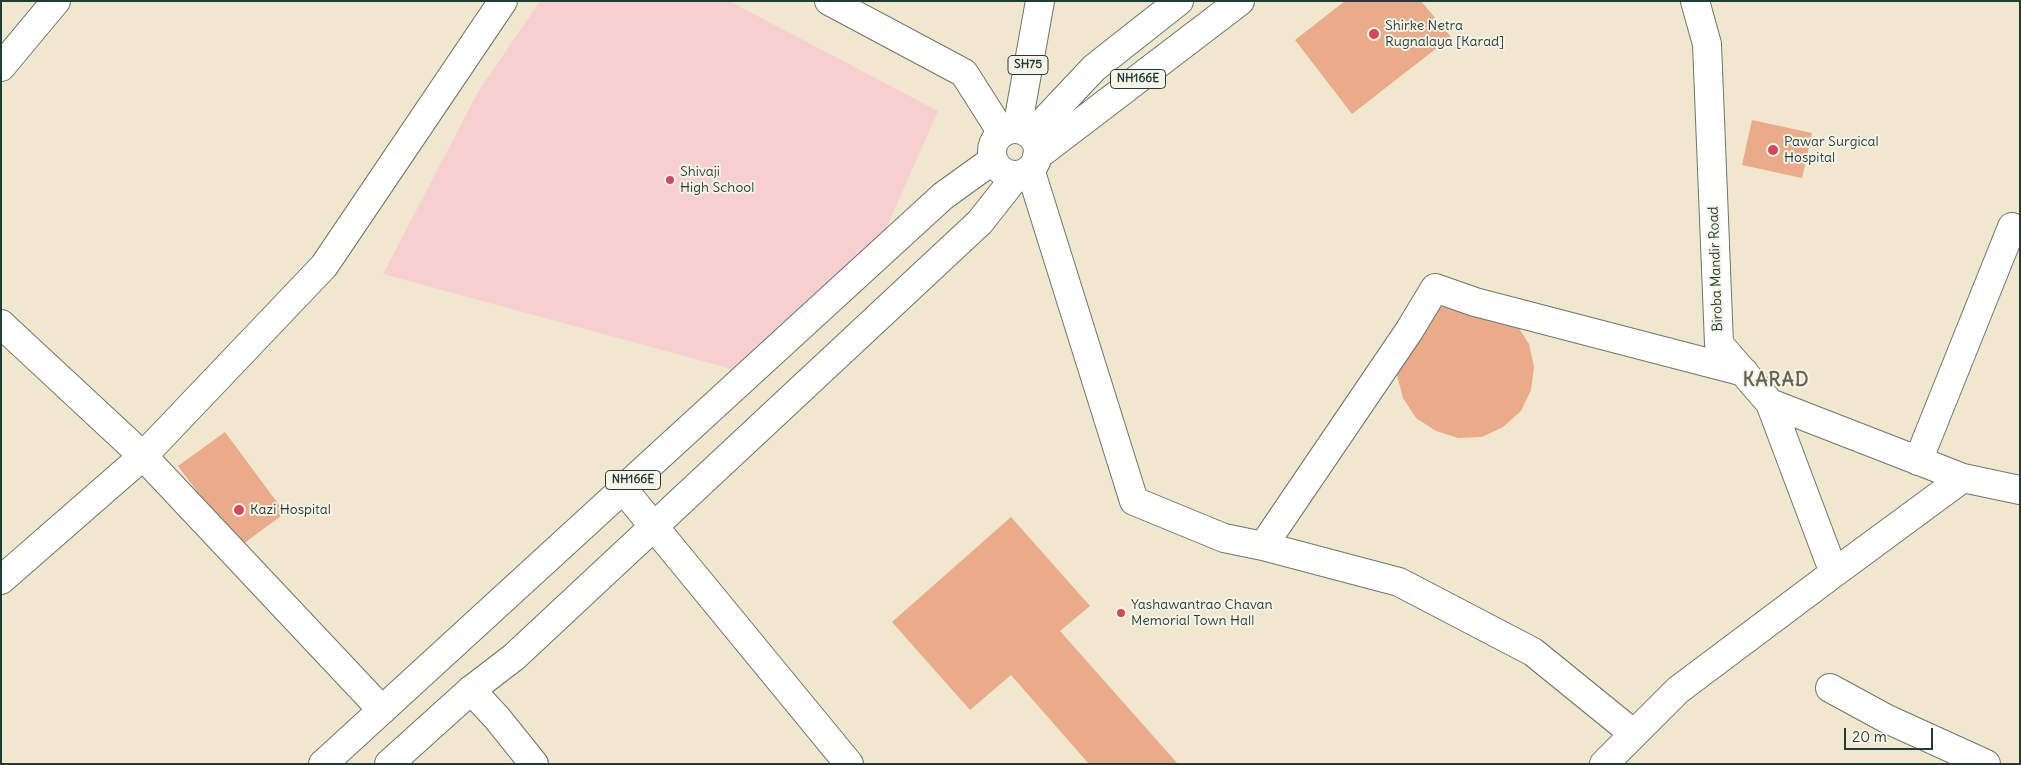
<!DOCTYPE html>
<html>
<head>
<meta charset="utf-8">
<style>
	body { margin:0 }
	#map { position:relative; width:2021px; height:765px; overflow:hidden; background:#f1e7cf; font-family:Delius,sans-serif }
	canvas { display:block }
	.frame { position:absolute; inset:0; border:2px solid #1f3d34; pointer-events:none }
	.scale { position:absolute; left:1844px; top:728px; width:89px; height:22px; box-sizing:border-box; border:2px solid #1f3d34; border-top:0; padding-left:6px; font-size:15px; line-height:18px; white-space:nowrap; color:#1f3d34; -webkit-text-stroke:4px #f7f3e8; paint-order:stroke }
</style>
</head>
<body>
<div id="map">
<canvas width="2021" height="765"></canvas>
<div class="frame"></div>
<div class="scale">20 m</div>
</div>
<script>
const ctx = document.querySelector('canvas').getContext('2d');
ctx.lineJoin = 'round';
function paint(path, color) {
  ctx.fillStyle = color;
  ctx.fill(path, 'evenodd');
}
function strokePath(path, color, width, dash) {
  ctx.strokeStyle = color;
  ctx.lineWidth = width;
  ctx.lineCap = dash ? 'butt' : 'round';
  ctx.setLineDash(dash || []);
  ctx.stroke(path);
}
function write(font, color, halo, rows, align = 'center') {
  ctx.font = font + ' Delius,sans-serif';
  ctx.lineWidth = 4;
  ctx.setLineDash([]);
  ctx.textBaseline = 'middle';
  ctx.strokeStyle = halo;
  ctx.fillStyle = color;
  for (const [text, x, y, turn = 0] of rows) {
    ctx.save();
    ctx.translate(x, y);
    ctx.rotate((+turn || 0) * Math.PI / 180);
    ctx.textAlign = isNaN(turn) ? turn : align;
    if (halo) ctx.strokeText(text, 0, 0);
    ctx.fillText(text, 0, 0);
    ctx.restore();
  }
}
const built = new Path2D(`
	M540 1H729L938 111 877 249 732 369 383 274 478 92Z`);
const building = new Path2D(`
	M1345 1H1421L1451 37 1352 114 1295 40Z
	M1752 120 1812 133 1802 178 1742 165Z
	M1456 302 1516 324 1529 344 1534 367 1531 390 1521 411 1503 427 1482 437 1458 438 1436 431 1416 418 1403 398 1397 375 1399 352 1438 308Z
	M225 432 285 513 239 547 178 466Z
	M1011 517 1090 606 1060 631 1178 764H1089L1011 675 970 710 892 622Z`);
const minor = new Path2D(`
	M829 1 964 73 1002 133
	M1695 1 1707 44 1719 344 1770 403 1963 478
	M1 67 56 1
	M1030 169 1134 501 1224 538 1263 546 1399 582 1533 652 1634 734
	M1 324 143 456 382 710
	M1770 403 1834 573
	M1918 461 2012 227
	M623 489 849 764
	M1263 546 1409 331 1435 288 1475 302 1744 372
	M1 580 143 456 324 266 503 1
	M1830 688 1887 719 1986 764
	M471 690 497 718 534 764
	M1604 764 1678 690 1834 573 1963 478 2020 490`);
const major = new Path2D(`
	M1017 129 1040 1`);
const highway = new Path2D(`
	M992 152a23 23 0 1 1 46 0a23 23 0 1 1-46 0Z
	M1031 135 1094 68 1179 1
	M1037 156 1240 1
	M323 764 943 196 993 160
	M389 764 471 690 514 657 980 222 1017 175`);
const markers = [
	[1374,34,6,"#d1495b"],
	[1773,150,6,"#d1495b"],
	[670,180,5,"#d1495b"],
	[239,510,6,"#d1495b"],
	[1121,613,5,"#d1495b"]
];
const shields = [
	[1028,65,40],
	[1138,79,55],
	[633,480,55]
];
const shieldNames = [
	["SH75",1028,65],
	["NH166E",1138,79],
	["NH166E",633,480]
];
const poiNames = [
	["Shirke Netra",1385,26],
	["Rugnalaya [Karad]",1385,42],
	["Pawar Surgical",1784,142],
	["Hospital",1784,158],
	["Shivaji",680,172],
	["High School",680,188],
	["Kazi Hospital",250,510],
	["Yashawantrao Chavan",1131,605],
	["Memorial Town Hall",1131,621]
];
const streetNames = [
	["Biroba Mandir Road",1716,269,-92]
];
const districtNames = [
	["KARAD",1776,381]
];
paint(built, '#f7cfd0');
paint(building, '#e9ab89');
strokePath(minor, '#68786a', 30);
strokePath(major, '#68786a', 30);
strokePath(highway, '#68786a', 30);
strokePath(minor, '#fff', 28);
strokePath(major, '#fff', 28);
strokePath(highway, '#fff', 28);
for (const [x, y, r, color] of markers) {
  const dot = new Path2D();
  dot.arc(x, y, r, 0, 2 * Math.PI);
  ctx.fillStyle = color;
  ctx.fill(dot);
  strokePath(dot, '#f7f3e8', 2);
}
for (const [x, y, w] of shields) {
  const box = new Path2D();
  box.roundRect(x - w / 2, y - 9.5, w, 19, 4);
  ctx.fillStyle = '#f7f3e8';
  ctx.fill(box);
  strokePath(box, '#1f3d34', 1);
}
write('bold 12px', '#1f3d34', null, shieldNames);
write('14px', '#1f3d34', '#f7f3e8', poiNames, 'left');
write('14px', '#1f3d34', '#f7f3e8', streetNames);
ctx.letterSpacing = '1px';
write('bold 19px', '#666452', '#f7f3e8', districtNames);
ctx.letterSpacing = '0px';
</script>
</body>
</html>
